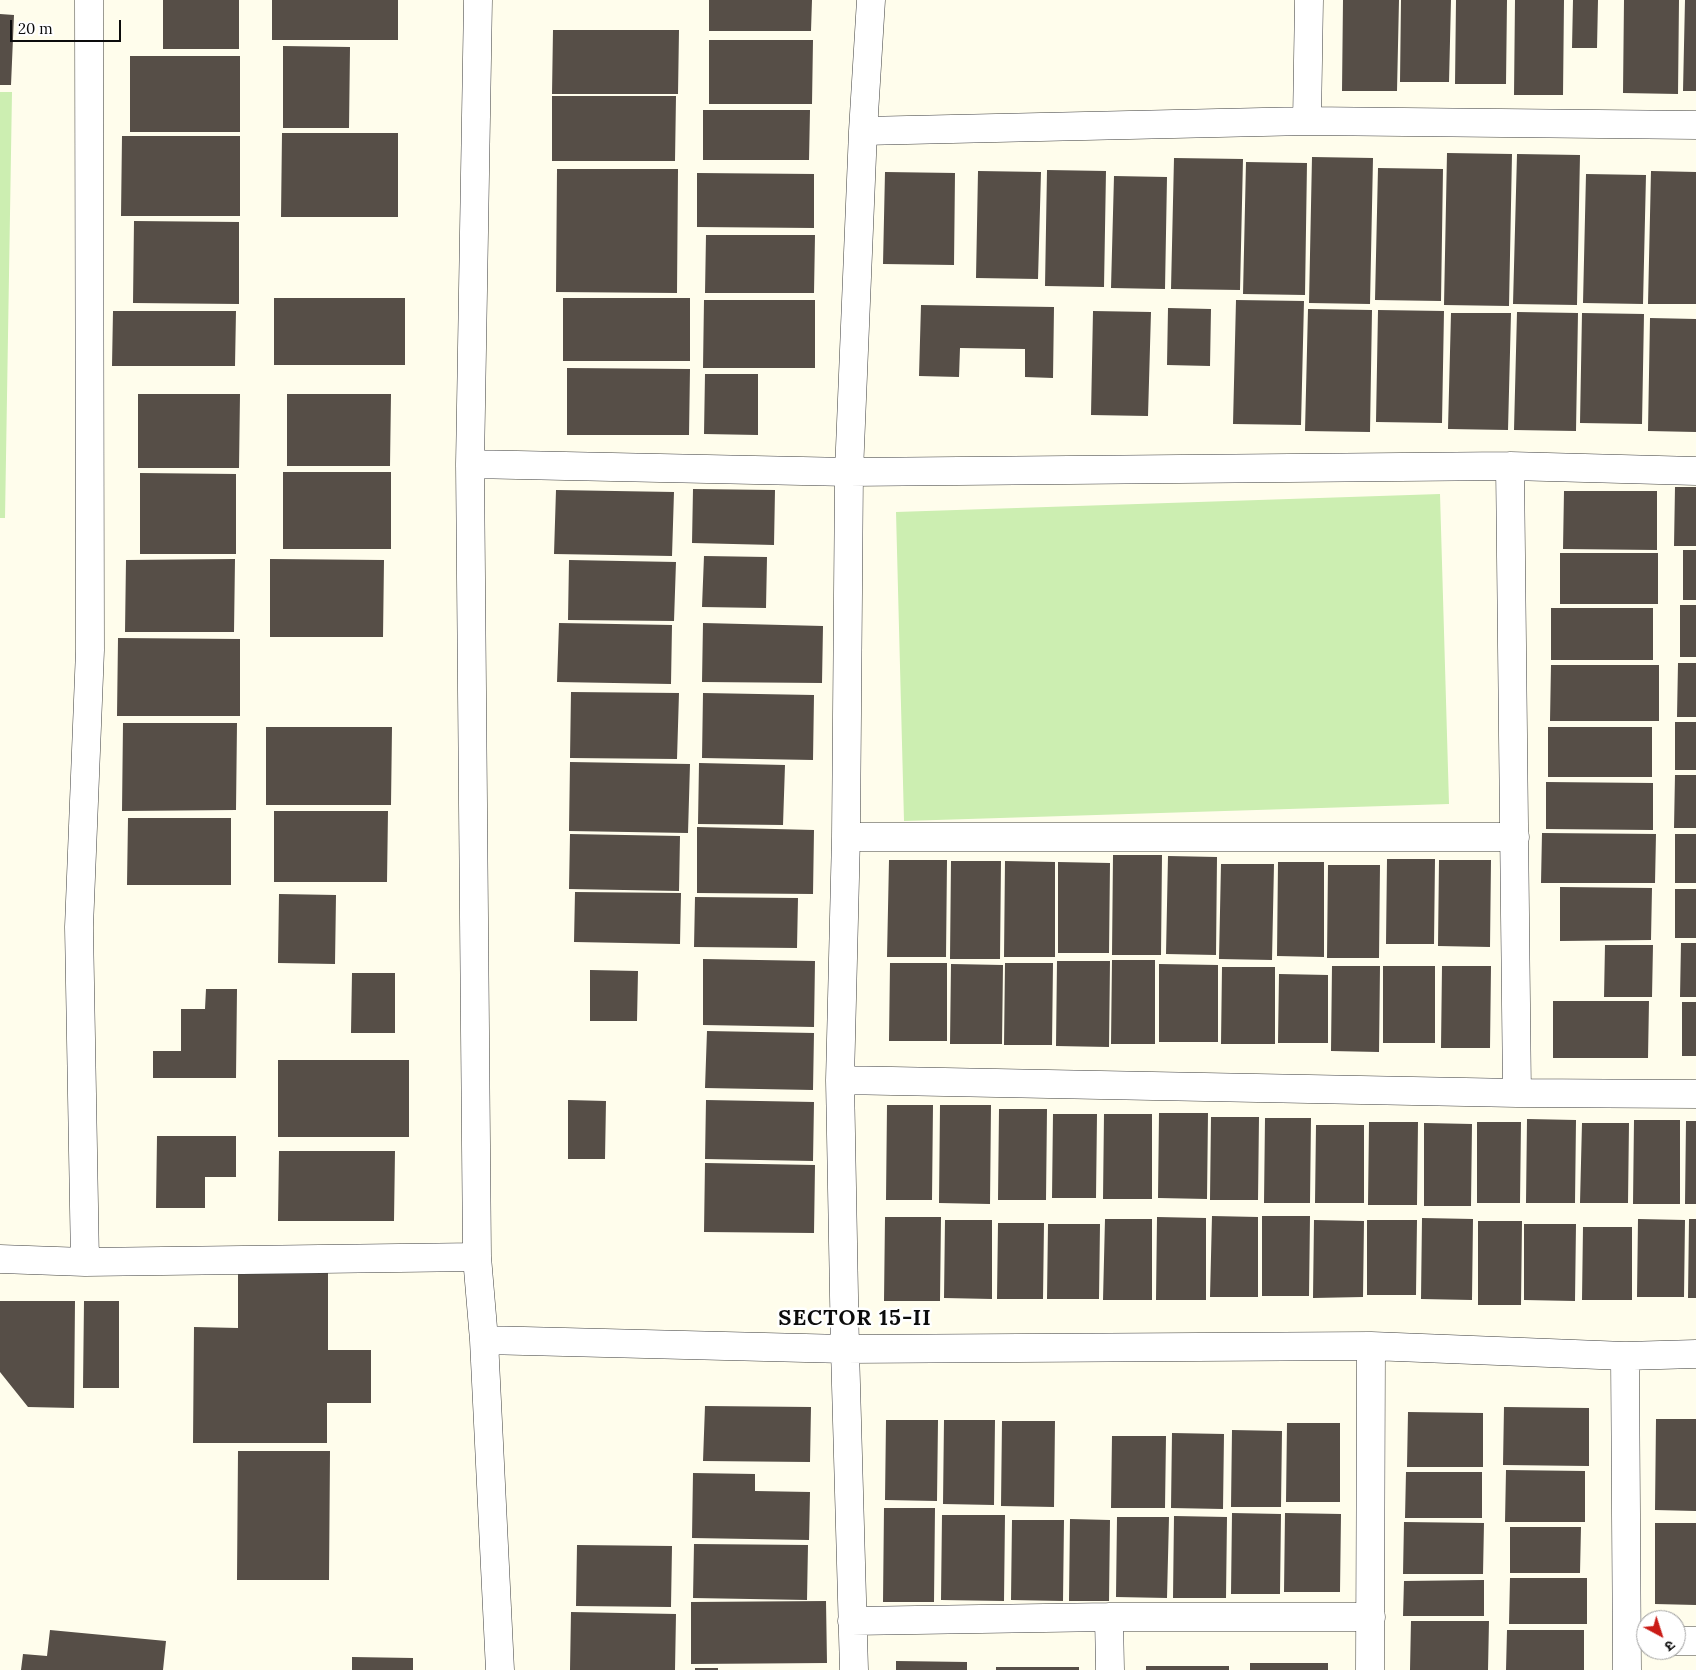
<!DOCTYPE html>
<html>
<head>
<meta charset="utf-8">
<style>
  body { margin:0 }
  #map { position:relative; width:1696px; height:1670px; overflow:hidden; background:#fffdec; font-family:Lora,"Noto Sans Devanagari",serif }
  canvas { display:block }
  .north { position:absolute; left:1636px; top:1610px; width:50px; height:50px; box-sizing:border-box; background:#fff; border:1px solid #9e9e9e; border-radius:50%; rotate:140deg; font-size:14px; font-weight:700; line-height:20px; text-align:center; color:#0c0c0c }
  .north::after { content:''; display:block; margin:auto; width:18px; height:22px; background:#ca1b16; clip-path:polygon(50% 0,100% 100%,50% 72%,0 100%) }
  .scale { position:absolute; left:10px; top:20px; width:111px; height:22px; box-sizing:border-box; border:2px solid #0c0c0c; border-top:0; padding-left:6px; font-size:15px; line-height:18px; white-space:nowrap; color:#0c0c0c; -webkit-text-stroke:4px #fff; paint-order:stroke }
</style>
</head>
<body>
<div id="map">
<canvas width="1696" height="1670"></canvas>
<div class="north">उ</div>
<div class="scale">20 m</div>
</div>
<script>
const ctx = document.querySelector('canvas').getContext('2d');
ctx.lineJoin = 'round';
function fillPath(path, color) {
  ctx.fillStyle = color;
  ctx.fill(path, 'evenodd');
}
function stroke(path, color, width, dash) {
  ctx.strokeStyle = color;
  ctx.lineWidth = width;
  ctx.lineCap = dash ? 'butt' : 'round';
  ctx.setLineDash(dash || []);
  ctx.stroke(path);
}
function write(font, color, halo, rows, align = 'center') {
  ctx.font = font + ' Lora,serif';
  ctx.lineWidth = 5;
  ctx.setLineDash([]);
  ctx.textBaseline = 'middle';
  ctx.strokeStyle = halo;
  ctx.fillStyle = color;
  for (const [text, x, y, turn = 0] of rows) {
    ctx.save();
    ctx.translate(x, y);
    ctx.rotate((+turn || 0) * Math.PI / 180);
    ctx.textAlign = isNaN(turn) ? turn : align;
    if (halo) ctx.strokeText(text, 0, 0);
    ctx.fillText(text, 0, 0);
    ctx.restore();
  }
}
fillPath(new Path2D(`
  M 0,92 L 12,92 L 5,518 L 0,518 Z
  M 1440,494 L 1449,804 L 904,821 L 896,512 Z`), '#cceeb1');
fillPath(new Path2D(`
  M 163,0 L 239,0 L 239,49 L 163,49 Z
  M 272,0 L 398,0 L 398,40 L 272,40 Z
  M 709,0 L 812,0 L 811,31 L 709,31 Z
  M 1343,0 L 1399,0 L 1397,91 L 1342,91 Z
  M 1401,0 L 1451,0 L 1449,82 L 1400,82 Z
  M 1456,0 L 1507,0 L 1506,84 L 1455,84 Z
  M 1515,0 L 1564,0 L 1563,95 L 1514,95 Z
  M 1573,0 L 1598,0 L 1597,48 L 1572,48 Z
  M 1624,0 L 1679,0 L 1678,94 L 1623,93 Z
  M 1685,0 L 1696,0 L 1696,91 L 1683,91 Z
  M 0,14 L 14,15 L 11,85 L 0,85 Z
  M 553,30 L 679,30 L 678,94 L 552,94 Z
  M 709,40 L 813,40 L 812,104 L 709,104 Z
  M 283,46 L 350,47 L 349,128 L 283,128 Z
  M 130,56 L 240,56 L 240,132 L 130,132 Z
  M 552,96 L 676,96 L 675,161 L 552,161 Z
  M 703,110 L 810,110 L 809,160 L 703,160 Z
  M 282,133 L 398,133 L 398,217 L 281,217 Z
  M 122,136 L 240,136 L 240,216 L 121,216 Z
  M 1447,153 L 1512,154 L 1509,306 L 1444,305 Z
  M 1517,154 L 1580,155 L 1577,305 L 1513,304 Z
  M 1312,157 L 1373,158 L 1370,304 L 1309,303 Z
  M 1174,158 L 1243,159 L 1240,290 L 1171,289 Z
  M 1246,162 L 1307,163 L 1305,295 L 1243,294 Z
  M 1378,168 L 1443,169 L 1441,301 L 1375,300 Z
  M 557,169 L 678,169 L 677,293 L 556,292 Z
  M 1047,170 L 1106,171 L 1104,287 L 1045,286 Z
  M 978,171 L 1041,172 L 1038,279 L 976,278 Z
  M 1651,171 L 1696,172 L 1696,304 L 1648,304 Z
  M 885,172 L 955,173 L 954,265 L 883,264 Z
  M 697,173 L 814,174 L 814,228 L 697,227 Z
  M 1586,174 L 1646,175 L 1643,304 L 1583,303 Z
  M 1114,176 L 1167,177 L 1165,289 L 1111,288 Z
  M 134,221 L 239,222 L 239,304 L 133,303 Z
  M 706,235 L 815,235 L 814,293 L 705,293 Z
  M 274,298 L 405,298 L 405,365 L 274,365 Z
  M 563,298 L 690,298 L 690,361 L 563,361 Z
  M 704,300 L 815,300 L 815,368 L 703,368 Z
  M 1236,300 L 1304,301 L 1301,425 L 1233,424 Z
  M 921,305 L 1054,307 L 1053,378 L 1025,377 L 1025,349 L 960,348 L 959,377 L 919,376 Z
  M 1168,308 L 1211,309 L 1210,366 L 1167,365 Z
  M 1308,309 L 1372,310 L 1370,432 L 1305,431 Z
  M 1378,310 L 1444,311 L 1442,423 L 1376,422 Z
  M 113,311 L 236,311 L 235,366 L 112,366 Z
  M 1093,311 L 1151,312 L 1148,416 L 1091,415 Z
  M 1517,312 L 1578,313 L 1576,431 L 1514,430 Z
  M 1451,313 L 1511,313 L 1508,430 L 1448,429 Z
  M 1582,313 L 1644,314 L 1642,424 L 1580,423 Z
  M 1650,318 L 1696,319 L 1696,432 L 1648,431 Z
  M 567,368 L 690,369 L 689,435 L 567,435 Z
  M 705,374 L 758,374 L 758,435 L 704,434 Z
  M 138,394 L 240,394 L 239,468 L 138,468 Z
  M 287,394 L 391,394 L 390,466 L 287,466 Z
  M 283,472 L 391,472 L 391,549 L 283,549 Z
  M 140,473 L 236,474 L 236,554 L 140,554 Z
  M 1675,487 L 1696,487 L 1696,546 L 1674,546 Z
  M 693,489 L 775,490 L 774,545 L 692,543 Z
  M 556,490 L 674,492 L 672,556 L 554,554 Z
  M 1564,491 L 1657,491 L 1657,550 L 1563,549 Z
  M 1683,550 L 1696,550 L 1696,600 L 1683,600 Z
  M 1560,553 L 1658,553 L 1658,604 L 1560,604 Z
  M 704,556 L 767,557 L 766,608 L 702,607 Z
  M 235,559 L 234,632 L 125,632 L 126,560 Z
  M 270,559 L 384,560 L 383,637 L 270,637 Z
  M 569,560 L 676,562 L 674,621 L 568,620 Z
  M 1680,605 L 1696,605 L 1696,657 L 1680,657 Z
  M 1551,608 L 1653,608 L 1653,660 L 1551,660 Z
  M 559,623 L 672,625 L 671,684 L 557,682 Z
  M 703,623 L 823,626 L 822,683 L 702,682 Z
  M 118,638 L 240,639 L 240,716 L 117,716 Z
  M 1678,663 L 1696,663 L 1696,717 L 1677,717 Z
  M 1551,665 L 1659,665 L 1659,721 L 1550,721 Z
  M 571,692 L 679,693 L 677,759 L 570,758 Z
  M 703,693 L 814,695 L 813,760 L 702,758 Z
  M 1675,722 L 1696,722 L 1696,770 L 1675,770 Z
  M 123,723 L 237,723 L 236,810 L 122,811 Z
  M 266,727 L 392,727 L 391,805 L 266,805 Z
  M 1548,727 L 1652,727 L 1652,777 L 1548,777 Z
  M 570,762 L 690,764 L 688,833 L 569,831 Z
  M 699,763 L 785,765 L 783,825 L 698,824 Z
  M 1675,775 L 1696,775 L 1696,828 L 1674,828 Z
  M 1546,782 L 1653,783 L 1653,830 L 1546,829 Z
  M 274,811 L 388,811 L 387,882 L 274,882 Z
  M 128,818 L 231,818 L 231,885 L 127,885 Z
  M 697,827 L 814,830 L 813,894 L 697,893 Z
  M 1542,833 L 1656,834 L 1655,883 L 1541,883 Z
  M 570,834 L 680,836 L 679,891 L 569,889 Z
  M 1675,834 L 1696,834 L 1696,883 L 1675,883 Z
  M 1113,855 L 1162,855 L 1161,955 L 1112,955 Z
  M 1168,856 L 1217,857 L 1216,955 L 1166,954 Z
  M 1387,859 L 1435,859 L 1434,944 L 1386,944 Z
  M 889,860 L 947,860 L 946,957 L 887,957 Z
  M 1439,860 L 1491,860 L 1490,947 L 1438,946 Z
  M 951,861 L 1001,861 L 1000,959 L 950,959 Z
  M 1005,861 L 1055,862 L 1055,957 L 1004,957 Z
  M 1058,862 L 1110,863 L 1109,953 L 1058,953 Z
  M 1278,862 L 1324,862 L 1324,957 L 1277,956 Z
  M 1221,864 L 1274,864 L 1272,960 L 1219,959 Z
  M 1328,865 L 1380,865 L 1379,958 L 1327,958 Z
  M 1560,887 L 1652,888 L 1651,940 L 1560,941 Z
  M 1675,889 L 1696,889 L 1696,938 L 1675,938 Z
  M 575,892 L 681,893 L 680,944 L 574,942 Z
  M 279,894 L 336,895 L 335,964 L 278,963 Z
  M 695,897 L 798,898 L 797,948 L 694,947 Z
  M 1681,943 L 1696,943 L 1696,997 L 1680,997 Z
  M 1605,945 L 1653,945 L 1652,997 L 1604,997 Z
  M 703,959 L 815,961 L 814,1027 L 703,1025 Z
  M 1112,960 L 1155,960 L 1155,1044 L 1111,1044 Z
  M 1057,961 L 1110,961 L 1109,1047 L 1056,1046 Z
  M 890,963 L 947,963 L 947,1041 L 889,1041 Z
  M 1005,963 L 1053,963 L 1052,1045 L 1004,1045 Z
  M 951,964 L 1003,965 L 1002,1044 L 950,1044 Z
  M 1159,964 L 1218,965 L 1218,1042 L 1159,1042 Z
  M 1332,966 L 1380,966 L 1379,1052 L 1331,1051 Z
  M 1383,966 L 1435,966 L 1435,1043 L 1383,1043 Z
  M 1442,966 L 1491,966 L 1490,1048 L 1441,1048 Z
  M 1222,967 L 1275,967 L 1275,1044 L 1221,1044 Z
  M 590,970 L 638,971 L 637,1021 L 590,1021 Z
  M 352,973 L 395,973 L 395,1033 L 351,1033 Z
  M 1279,974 L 1328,975 L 1328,1043 L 1278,1043 Z
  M 206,989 L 237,989 L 236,1078 L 153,1078 L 153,1051 L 181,1051 L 181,1009 L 205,1009 Z
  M 1553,1001 L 1649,1001 L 1648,1058 L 1553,1058 Z
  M 1682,1002 L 1696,1002 L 1696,1056 L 1682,1056 Z
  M 707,1031 L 814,1033 L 813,1090 L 705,1088 Z
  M 278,1060 L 409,1060 L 409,1137 L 278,1137 Z
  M 568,1100 L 606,1101 L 605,1159 L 568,1159 Z
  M 706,1100 L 814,1102 L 813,1161 L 705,1159 Z
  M 887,1105 L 933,1105 L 932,1200 L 886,1200 Z
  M 940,1105 L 991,1105 L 990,1204 L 939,1203 Z
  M 999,1109 L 1047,1109 L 1046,1200 L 998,1200 Z
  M 1159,1113 L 1208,1113 L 1207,1199 L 1158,1198 Z
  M 1053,1114 L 1097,1114 L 1096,1198 L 1052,1198 Z
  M 1104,1114 L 1152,1114 L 1152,1199 L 1103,1199 Z
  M 1211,1117 L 1259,1117 L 1258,1200 L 1210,1200 Z
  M 1265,1118 L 1311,1118 L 1310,1203 L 1264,1203 Z
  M 1527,1119 L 1576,1120 L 1575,1203 L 1526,1203 Z
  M 1634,1120 L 1680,1120 L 1680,1204 L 1633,1204 Z
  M 1686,1121 L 1696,1121 L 1696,1204 L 1685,1204 Z
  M 1369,1122 L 1418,1122 L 1417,1205 L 1368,1205 Z
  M 1477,1122 L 1521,1122 L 1520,1203 L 1477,1203 Z
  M 1424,1123 L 1472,1124 L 1471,1206 L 1424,1206 Z
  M 1582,1123 L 1629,1123 L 1628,1203 L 1580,1203 Z
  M 1316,1125 L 1364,1125 L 1364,1203 L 1315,1203 Z
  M 157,1136 L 236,1136 L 236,1177 L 205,1177 L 205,1208 L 156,1208 Z
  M 279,1151 L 395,1151 L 394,1221 L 278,1221 Z
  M 705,1163 L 815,1165 L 814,1233 L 704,1232 Z
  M 1212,1216 L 1258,1217 L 1258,1297 L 1210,1297 Z
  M 1262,1216 L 1310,1216 L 1309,1296 L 1262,1296 Z
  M 885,1217 L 941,1217 L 940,1301 L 884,1301 Z
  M 1157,1217 L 1206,1218 L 1206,1300 L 1156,1300 Z
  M 1422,1218 L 1473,1219 L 1472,1300 L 1421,1299 Z
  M 1105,1219 L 1152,1219 L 1152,1300 L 1103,1300 Z
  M 1638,1219 L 1685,1220 L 1684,1297 L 1637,1297 Z
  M 1689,1219 L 1696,1219 L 1696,1298 L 1688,1298 Z
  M 945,1220 L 992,1220 L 992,1299 L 944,1298 Z
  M 1314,1220 L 1364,1221 L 1363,1297 L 1313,1298 Z
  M 1367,1220 L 1417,1220 L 1416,1295 L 1367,1295 Z
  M 1478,1221 L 1522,1221 L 1521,1305 L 1478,1305 Z
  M 998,1223 L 1044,1223 L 1043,1299 L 997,1299 Z
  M 1048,1224 L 1100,1224 L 1099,1299 L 1047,1299 Z
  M 1524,1224 L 1576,1224 L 1575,1301 L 1524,1300 Z
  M 1583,1227 L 1632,1227 L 1632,1300 L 1582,1300 Z
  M 238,1270 L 328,1271 L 328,1350 L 371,1350 L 371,1403 L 327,1403 L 327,1443 L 193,1443 L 194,1327 L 238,1328 Z
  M 0,1301 L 75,1301 L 74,1408 L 28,1407 L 0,1372 Z
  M 84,1301 L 119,1301 L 119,1388 L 83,1388 Z
  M 705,1406 L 811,1407 L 810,1462 L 703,1461 Z
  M 1504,1407 L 1589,1408 L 1589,1466 L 1503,1465 Z
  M 1408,1412 L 1483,1413 L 1483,1467 L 1407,1467 Z
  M 1656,1419 L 1696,1419 L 1696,1511 L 1655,1510 Z
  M 886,1420 L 938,1420 L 937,1501 L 885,1500 Z
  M 944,1420 L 995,1420 L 994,1505 L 943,1504 Z
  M 1002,1421 L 1055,1421 L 1054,1507 L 1001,1506 Z
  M 1287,1423 L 1340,1423 L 1340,1502 L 1286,1502 Z
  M 1232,1430 L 1282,1431 L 1281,1507 L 1231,1507 Z
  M 1172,1433 L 1224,1434 L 1223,1509 L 1171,1508 Z
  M 1112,1436 L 1166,1436 L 1165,1508 L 1111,1508 Z
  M 238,1451 L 330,1451 L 329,1580 L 237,1580 Z
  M 1506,1470 L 1585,1471 L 1585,1522 L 1505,1522 Z
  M 1406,1472 L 1482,1472 L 1482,1518 L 1405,1518 Z
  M 693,1473 L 755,1474 L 755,1491 L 810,1492 L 809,1540 L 692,1538 Z
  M 884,1508 L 935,1508 L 934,1602 L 883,1602 Z
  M 1232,1513 L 1281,1514 L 1280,1594 L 1231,1594 Z
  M 1285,1513 L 1341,1514 L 1340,1592 L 1284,1592 Z
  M 942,1515 L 1005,1515 L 1004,1601 L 941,1600 Z
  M 1174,1516 L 1227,1517 L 1226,1598 L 1173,1598 Z
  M 1117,1517 L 1169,1517 L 1167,1598 L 1116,1597 Z
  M 1070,1519 L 1110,1520 L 1109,1601 L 1069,1601 Z
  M 1012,1520 L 1064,1520 L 1063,1601 L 1011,1600 Z
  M 1404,1522 L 1484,1523 L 1483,1574 L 1403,1574 Z
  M 1655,1523 L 1696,1523 L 1696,1605 L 1655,1604 Z
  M 1510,1527 L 1581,1527 L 1580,1573 L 1510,1573 Z
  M 694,1544 L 808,1545 L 807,1600 L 693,1598 Z
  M 577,1545 L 672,1546 L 671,1607 L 576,1606 Z
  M 1510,1578 L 1587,1578 L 1587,1624 L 1509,1624 Z
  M 1484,1580 L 1484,1616 L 1403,1616 L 1404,1581 Z
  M 826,1601 L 827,1663 L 691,1664 L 691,1602 Z
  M 571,1612 L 676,1614 L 675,1670 L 570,1670 Z
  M 1411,1621 L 1489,1621 L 1488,1670 L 1410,1670 Z
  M 50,1630 L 166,1641 L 163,1670 L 21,1670 L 23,1654 L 47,1656 Z
  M 1507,1630 L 1584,1630 L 1584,1670 L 1506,1670 Z
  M 352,1657 L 413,1658 L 413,1670 L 352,1670 Z
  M 896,1661 L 967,1662 L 967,1670 L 896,1670 Z
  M 1250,1663 L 1328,1663 L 1328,1670 L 1250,1670 Z
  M 1146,1666 L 1229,1666 L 1229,1670 L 1146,1670 Z
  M 996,1667 L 1079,1667 L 1079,1670 L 996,1670 Z
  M 695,1668 L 718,1668 L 718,1670 L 695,1670 Z`), '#564e47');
const minor = new Path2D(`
  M 478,0 L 470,464 L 477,1257 L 484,1340 L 500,1670
  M 1307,121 L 1309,0
  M 863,131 L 1307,121 L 1696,125
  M 470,464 L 849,472 L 1510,466 L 1696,471
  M 1510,466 L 1517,1093
  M 846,837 L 1515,837
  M 840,1080 L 1517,1093 L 1696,1094
  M 0,1259 L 85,1262 L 477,1257
  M 85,1262 L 79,927 L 90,650 L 89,0
  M 484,1340 L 845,1349 L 1371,1346 L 1625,1356 L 1696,1354
  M 1625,1356 L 1627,1670
  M 1109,1617 L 1110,1670
  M 852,1621 L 1109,1617 L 1371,1617
  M 1676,1641 L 1696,1641
  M 854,1670 L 845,1349 L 840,1080 L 846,837 L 849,472 L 863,131 L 871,0
  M 1370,1670 L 1371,1346`);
stroke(minor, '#3f3f3f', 29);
stroke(minor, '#fff', 28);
ctx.letterSpacing = '1px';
write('bold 22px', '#0c0c0c', '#fff', [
  ["SECTOR 15-II",855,1319]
]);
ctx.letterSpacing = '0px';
</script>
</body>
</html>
